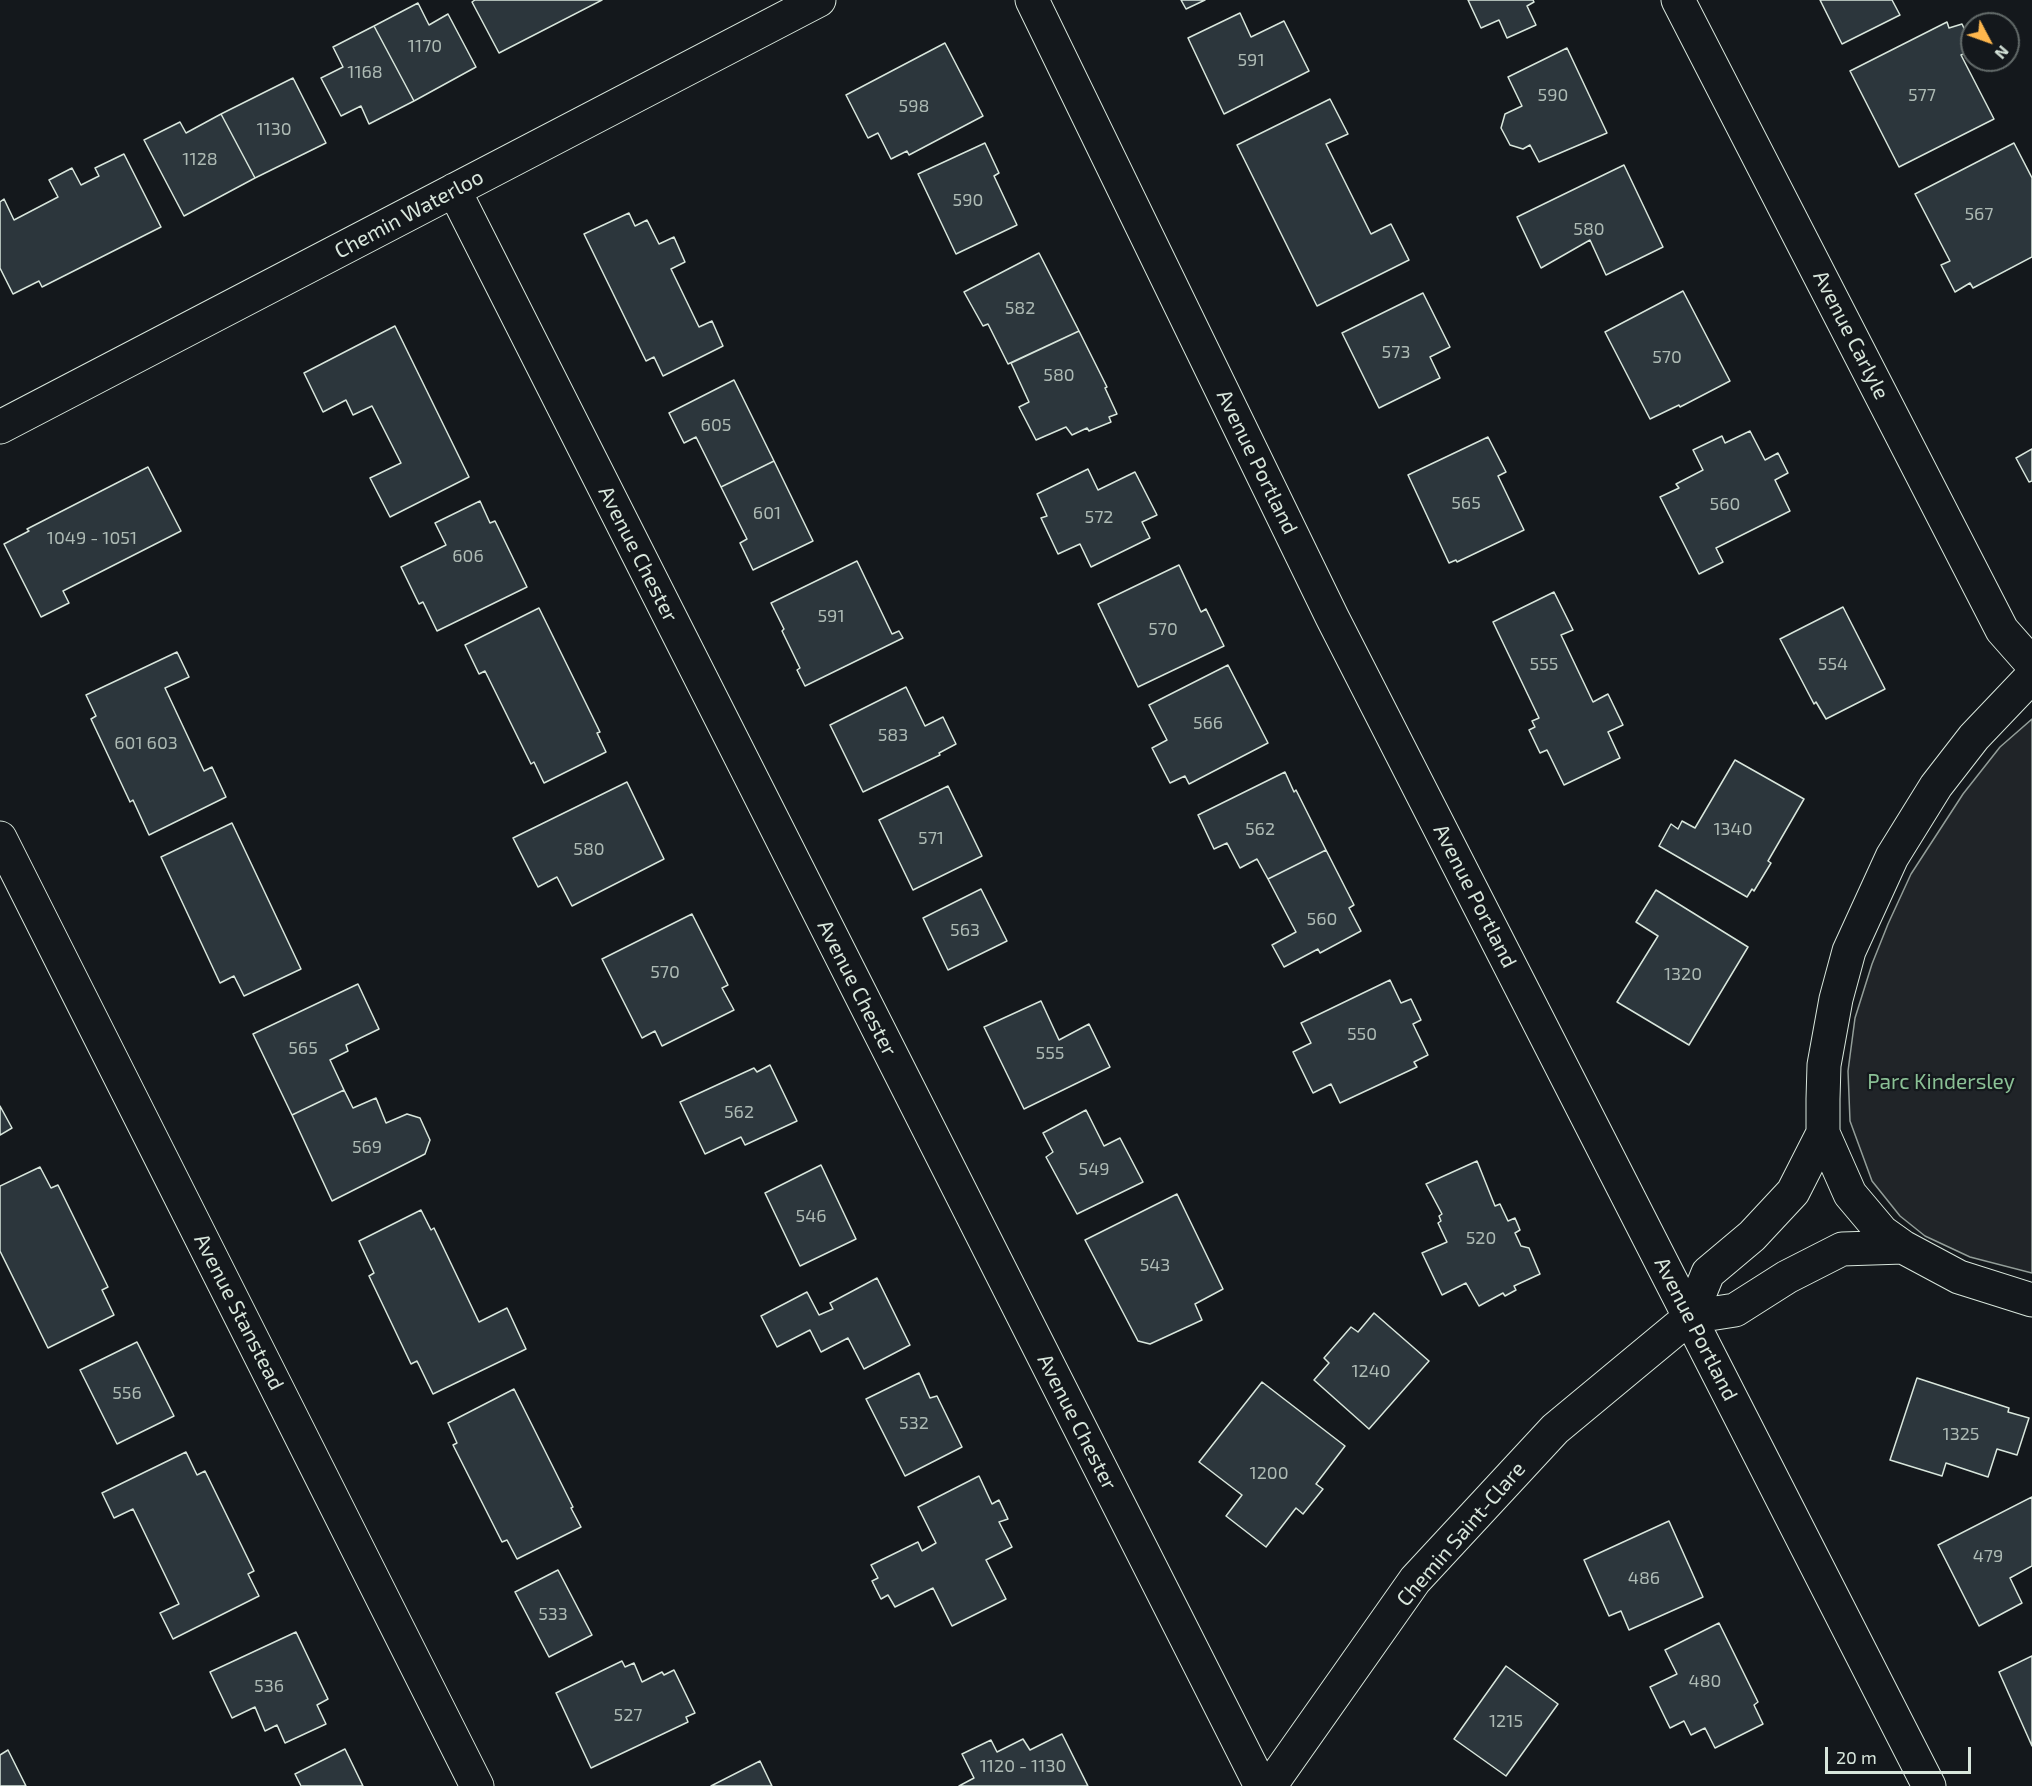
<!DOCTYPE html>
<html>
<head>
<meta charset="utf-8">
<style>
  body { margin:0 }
  #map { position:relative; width:2032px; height:1786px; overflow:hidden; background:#14181c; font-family:"Exo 2",sans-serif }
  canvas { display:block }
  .north { position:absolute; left:1960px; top:12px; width:60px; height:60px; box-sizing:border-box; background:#14181c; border:2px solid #626a69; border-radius:50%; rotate:131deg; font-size:16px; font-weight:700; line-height:24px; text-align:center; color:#d8e6dc }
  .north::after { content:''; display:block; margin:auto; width:21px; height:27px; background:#ffb74d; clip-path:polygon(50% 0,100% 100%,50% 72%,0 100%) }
  .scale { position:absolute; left:1825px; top:1747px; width:146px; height:27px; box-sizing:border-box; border:3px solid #d8e6dc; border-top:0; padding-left:8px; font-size:18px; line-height:21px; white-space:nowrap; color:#d8e6dc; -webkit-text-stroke:4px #14181c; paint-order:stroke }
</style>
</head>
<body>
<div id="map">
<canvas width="2032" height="1786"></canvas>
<div class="north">N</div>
<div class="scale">20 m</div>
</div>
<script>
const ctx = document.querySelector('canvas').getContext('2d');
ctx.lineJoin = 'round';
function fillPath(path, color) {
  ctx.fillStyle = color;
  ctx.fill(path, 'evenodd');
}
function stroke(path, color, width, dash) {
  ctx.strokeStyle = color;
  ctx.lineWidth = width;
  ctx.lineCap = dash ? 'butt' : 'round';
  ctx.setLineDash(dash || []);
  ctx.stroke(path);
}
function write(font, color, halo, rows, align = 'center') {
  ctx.font = font + ' "Exo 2",sans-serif';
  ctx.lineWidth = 4.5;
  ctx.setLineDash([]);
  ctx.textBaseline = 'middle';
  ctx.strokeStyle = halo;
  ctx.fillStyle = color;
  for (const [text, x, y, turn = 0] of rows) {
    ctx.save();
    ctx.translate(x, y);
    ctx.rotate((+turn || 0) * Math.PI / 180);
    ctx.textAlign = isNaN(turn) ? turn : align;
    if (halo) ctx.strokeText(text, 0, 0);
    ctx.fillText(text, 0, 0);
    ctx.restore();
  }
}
const green = new Path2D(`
  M 2032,719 L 2032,1273 L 1970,1257 L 1925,1236 L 1900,1216 L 1872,1181 L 1850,1121 L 1848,1071 L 1855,1018 L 1872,964 L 1888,924 L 1911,874 L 1963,794 L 2000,747 Z`);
fillPath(green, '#202428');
stroke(green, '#939e99', 1.5);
const building = new Path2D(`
  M 475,0 L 602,0 L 499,53 L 472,2 Z
  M 1181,0 L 1205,0 L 1186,9 Z
  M 1468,0 L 1533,0 L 1534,2 L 1527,6 L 1536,25 L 1507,38 L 1499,20 L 1481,28 Z
  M 1820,0 L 1892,0 L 1900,15 L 1842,44 Z
  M 418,3 L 429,25 L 448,14 L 476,67 L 414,101 L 374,26 Z
  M 1240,13 L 1251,37 L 1284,21 L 1309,71 L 1224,114 L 1188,38 Z
  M 1947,22 L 1949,28 L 1962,24 L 1971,43 L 1971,51 L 1961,55 L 1994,119 L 1899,167 L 1850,71 Z
  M 374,26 L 414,101 L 369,124 L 361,106 L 341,116 L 321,78 L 343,67 L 333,47 Z
  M 945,43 L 983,116 L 909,155 L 907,151 L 891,159 L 878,133 L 868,138 L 846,95 Z
  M 1567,48 L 1607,133 L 1539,162 L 1530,145 L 1523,149 L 1510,145 L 1501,128 L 1505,114 L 1522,106 L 1508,77 Z
  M 293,78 L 326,143 L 255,178 L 221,114 Z
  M 1330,99 L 1348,134 L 1326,144 L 1371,234 L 1391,224 L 1409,260 L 1317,306 L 1237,145 Z
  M 221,114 L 255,178 L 184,216 L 144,140 L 180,122 L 186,133 Z
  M 985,143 L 999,173 L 994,176 L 1017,225 L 956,254 L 918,174 Z
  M 2014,143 L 2032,178 L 2032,257 L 1973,288 L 1970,283 L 1955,292 L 1941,265 L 1950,261 L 1915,194 Z
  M 124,154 L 161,227 L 42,287 L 39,281 L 13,294 L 0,268 L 0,202 L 4,199 L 14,220 L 58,197 L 49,180 L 72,168 L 81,185 L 99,176 L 95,168 Z
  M 1624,165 L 1663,247 L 1606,275 L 1590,240 L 1541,268 L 1517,217 Z
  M 629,213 L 635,226 L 647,220 L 659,244 L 674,237 L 685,262 L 671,269 L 699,327 L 712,321 L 723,346 L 663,376 L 654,357 L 646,361 L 584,234 Z
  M 1039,253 L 1079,331 L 1008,364 L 988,324 L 983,326 L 964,292 Z
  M 1683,291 L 1730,381 L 1680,407 L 1679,405 L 1650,419 L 1605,332 Z
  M 1423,293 L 1450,347 L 1430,357 L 1440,378 L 1379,408 L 1342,333 Z
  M 395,326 L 469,477 L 390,517 L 370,478 L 401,463 L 372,406 L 353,415 L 346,400 L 323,412 L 304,373 Z
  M 1079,331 L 1107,387 L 1105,388 L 1117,414 L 1109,417 L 1111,422 L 1089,431 L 1087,428 L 1072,435 L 1066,427 L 1036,440 L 1019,407 L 1029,402 L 1011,363 Z
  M 734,380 L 774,461 L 721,487 L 696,437 L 684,443 L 669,413 Z
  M 1750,431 L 1765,460 L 1778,453 L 1788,473 L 1775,480 L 1790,511 L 1716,548 L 1723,562 L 1699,574 L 1660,497 L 1679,488 L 1676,484 L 1703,470 L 1693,450 L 1722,436 L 1725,443 Z
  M 1488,437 L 1506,472 L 1498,476 L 1524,530 L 1457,562 L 1456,560 L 1449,563 L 1408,475 Z
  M 2032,449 L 2032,481 L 2029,482 L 2016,458 Z
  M 774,461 L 813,541 L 753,570 L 740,543 L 747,539 L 721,487 Z
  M 148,467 L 181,531 L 63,591 L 69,603 L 41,617 L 4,544 L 29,531 L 27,529 Z
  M 1088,469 L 1098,490 L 1135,472 L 1157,515 L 1142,522 L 1150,538 L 1091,567 L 1080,544 L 1058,554 L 1041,518 L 1047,516 L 1037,494 Z
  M 480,501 L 490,523 L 495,521 L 527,587 L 437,631 L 423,602 L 419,604 L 401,567 L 446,545 L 435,523 Z
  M 857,561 L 892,634 L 899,631 L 903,638 L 805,686 L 797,670 L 800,668 L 782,631 L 784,629 L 771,603 Z
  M 1179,565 L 1201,612 L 1206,609 L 1224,646 L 1138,687 L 1098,604 Z
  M 1554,592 L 1573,630 L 1561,635 L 1593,702 L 1608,694 L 1623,725 L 1608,732 L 1620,758 L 1564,785 L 1547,750 L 1540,753 L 1529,730 L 1535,727 L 1532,721 L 1539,718 L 1493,622 Z
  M 1843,607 L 1885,689 L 1826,719 L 1816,702 L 1814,704 L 1780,639 Z
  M 539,608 L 600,732 L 597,733 L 606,752 L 544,783 L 534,762 L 531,764 L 485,671 L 479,674 L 465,645 Z
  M 177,652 L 189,677 L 165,688 L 204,771 L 212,767 L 226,797 L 149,835 L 133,800 L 130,802 L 91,719 L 96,716 L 86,695 Z
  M 1228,665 L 1268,743 L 1189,784 L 1185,776 L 1170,783 L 1152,748 L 1167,740 L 1149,705 Z
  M 906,687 L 925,726 L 943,717 L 956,744 L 939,753 L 940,755 L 863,792 L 830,725 Z
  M 1735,760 L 1804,799 L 1768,861 L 1771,863 L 1754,891 L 1752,889 L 1747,897 L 1659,846 L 1671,824 L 1678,829 L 1682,821 L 1695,828 Z
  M 1285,772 L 1294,792 L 1296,790 L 1326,850 L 1268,879 L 1257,859 L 1240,868 L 1227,843 L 1214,849 L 1198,815 Z
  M 627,782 L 664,859 L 572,906 L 557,877 L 538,887 L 513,838 Z
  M 948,786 L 982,856 L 913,890 L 879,820 Z
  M 232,823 L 301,969 L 244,996 L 234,976 L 220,983 L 161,857 Z
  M 1326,850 L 1354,905 L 1349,908 L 1361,931 L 1320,953 L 1318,949 L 1284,967 L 1272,945 L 1296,932 L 1268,879 Z
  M 981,889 L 1007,941 L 948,970 L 923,918 Z
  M 1656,890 L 1748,947 L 1689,1045 L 1617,1002 L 1658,936 L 1636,922 Z
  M 692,914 L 728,985 L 722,988 L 734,1010 L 662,1046 L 655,1031 L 642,1038 L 602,959 Z
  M 1390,980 L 1401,1003 L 1411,999 L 1421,1020 L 1413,1024 L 1428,1055 L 1414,1062 L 1417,1067 L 1340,1103 L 1331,1084 L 1313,1093 L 1293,1052 L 1311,1043 L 1301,1023 Z
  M 358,984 L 379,1029 L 346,1045 L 348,1051 L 330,1060 L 344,1090 L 292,1115 L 253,1034 Z
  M 1041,1001 L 1059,1040 L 1089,1024 L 1110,1067 L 1024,1109 L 984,1027 Z
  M 770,1065 L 797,1121 L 745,1145 L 741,1137 L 705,1154 L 680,1102 L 754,1068 L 757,1072 Z
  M 344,1090 L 353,1108 L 376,1098 L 386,1123 L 407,1114 L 420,1118 L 430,1140 L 425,1154 L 332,1201 L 292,1115 Z
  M 0,1106 L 12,1128 L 0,1135 Z
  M 1086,1110 L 1104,1146 L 1120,1138 L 1143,1182 L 1077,1214 L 1046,1157 L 1053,1152 L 1043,1133 Z
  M 1477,1161 L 1495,1206 L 1500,1204 L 1508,1221 L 1515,1218 L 1520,1230 L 1515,1233 L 1521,1246 L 1529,1248 L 1540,1274 L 1514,1286 L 1516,1290 L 1505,1296 L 1503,1293 L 1479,1306 L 1466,1283 L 1442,1295 L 1422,1253 L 1447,1242 L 1438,1223 L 1441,1221 L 1439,1216 L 1442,1214 L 1426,1184 Z
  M 821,1165 L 856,1239 L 800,1266 L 765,1193 Z
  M 40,1167 L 51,1188 L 58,1185 L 108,1287 L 102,1290 L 114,1315 L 48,1348 L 0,1251 L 0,1186 Z
  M 1177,1194 L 1223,1289 L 1195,1304 L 1202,1320 L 1150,1344 L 1138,1341 L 1085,1240 Z
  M 421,1210 L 431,1230 L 434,1228 L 479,1322 L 507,1308 L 526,1349 L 433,1394 L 417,1361 L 411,1364 L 369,1276 L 374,1273 L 359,1241 Z
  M 877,1278 L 910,1345 L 864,1369 L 848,1338 L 821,1352 L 810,1330 L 777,1347 L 761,1316 L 807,1292 L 819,1315 L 833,1309 L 830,1303 Z
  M 1374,1313 L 1429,1361 L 1369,1429 L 1314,1380 L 1329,1363 L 1324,1358 L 1351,1327 L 1358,1332 Z
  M 137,1342 L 174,1416 L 117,1444 L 80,1370 Z
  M 919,1373 L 930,1398 L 937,1396 L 962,1447 L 905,1476 L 866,1399 Z
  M 1917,1378 L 2009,1408 L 2008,1412 L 2029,1418 L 2017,1455 L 1997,1449 L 1988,1477 L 1946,1463 L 1942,1476 L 1890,1460 Z
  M 1262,1382 L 1345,1446 L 1316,1484 L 1323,1489 L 1303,1514 L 1296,1508 L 1266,1547 L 1226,1516 L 1242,1495 L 1199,1462 Z
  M 514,1389 L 573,1507 L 571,1508 L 581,1527 L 517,1559 L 507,1540 L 502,1542 L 453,1445 L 457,1443 L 448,1423 Z
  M 186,1452 L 197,1475 L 205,1471 L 254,1571 L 248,1574 L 259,1596 L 173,1639 L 160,1613 L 179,1604 L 133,1509 L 114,1518 L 102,1493 Z
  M 979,1476 L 992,1504 L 999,1500 L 1008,1519 L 999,1522 L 1012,1547 L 986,1560 L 1006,1599 L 952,1626 L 933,1588 L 895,1607 L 888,1595 L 881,1599 L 872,1581 L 878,1578 L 871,1565 L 918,1542 L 922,1551 L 936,1543 L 918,1507 Z
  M 2032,1497 L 2032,1566 L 2010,1578 L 2022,1603 L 1979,1626 L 1938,1545 Z
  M 1669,1521 L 1703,1597 L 1629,1630 L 1621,1611 L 1609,1616 L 1584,1560 Z
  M 558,1570 L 592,1635 L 549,1657 L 515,1592 Z
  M 1719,1623 L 1758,1702 L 1754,1705 L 1763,1724 L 1715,1748 L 1705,1728 L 1691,1735 L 1684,1721 L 1670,1728 L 1650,1687 L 1677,1674 L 1665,1650 Z
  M 296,1632 L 328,1699 L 317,1705 L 326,1724 L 285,1743 L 277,1725 L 265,1731 L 255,1707 L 232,1718 L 210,1672 Z
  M 2032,1656 L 2032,1746 L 1999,1672 Z
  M 622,1661 L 625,1667 L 634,1663 L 642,1682 L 662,1672 L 664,1675 L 674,1670 L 695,1713 L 686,1717 L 688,1722 L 591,1768 L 556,1693 Z
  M 1506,1666 L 1558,1704 L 1506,1776 L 1454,1739 Z
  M 1062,1734 L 1088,1786 L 959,1786 L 974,1778 L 962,1754 L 991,1740 L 997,1752 L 1023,1739 L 1030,1750 Z
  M 345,1749 L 363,1786 L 301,1786 L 295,1774 Z
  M 8,1750 L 26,1786 L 0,1786 L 0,1755 Z
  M 760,1761 L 772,1786 L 711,1786 Z`);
fillPath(building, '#2c363c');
stroke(building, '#d8e6dc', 1.5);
const street = new Path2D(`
  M 1032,0 L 1332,617 L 1929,1786
  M 1678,0 L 2002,630 L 2032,664
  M 454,190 L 1261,1786
  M 0,427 L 819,0
  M 2032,676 L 1974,737 L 1936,786 L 1892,857 L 1849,951 L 1836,999 L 1824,1065 L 1823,1099 L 1823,1133 L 1850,1194 L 1882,1232 L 1903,1247 L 1959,1277 L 2032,1300
  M 0,838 L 477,1786
  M 1690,1317 L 1735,1310 L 1787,1277 L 1842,1249 L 1903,1247
  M 1270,1786 L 1415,1580 L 1555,1429 L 1690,1317 L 1708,1273 L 1752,1236 L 1793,1192 L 1823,1133`);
stroke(street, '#d8e6dc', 35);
stroke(street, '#14181c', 33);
write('18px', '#adbab4', null, [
  ["1170",425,46],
  ["591",1251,60],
  ["1168",365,72],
  ["590",1553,95],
  ["577",1922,95],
  ["598",914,106],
  ["1130",274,129],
  ["1128",200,159],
  ["590",968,200],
  ["567",1979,214],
  ["580",1589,229],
  ["582",1020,308],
  ["573",1396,352],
  ["570",1667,357],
  ["580",1059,375],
  ["605",716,425],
  ["565",1466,503],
  ["560",1725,504],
  ["601",767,513],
  ["572",1099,517],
  ["1049 - 1051",92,538],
  ["606",468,556],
  ["591",831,616],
  ["570",1163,629],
  ["555",1544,664],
  ["554",1833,664],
  ["566",1208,723],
  ["583",893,735],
  ["601 603",146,743],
  ["562",1260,829],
  ["1340",1733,829],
  ["571",931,838],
  ["580",589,849],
  ["560",1322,919],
  ["563",965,930],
  ["570",665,972],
  ["1320",1683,974],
  ["550",1362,1034],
  ["565",303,1048],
  ["555",1050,1053],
  ["562",739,1112],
  ["569",367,1147],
  ["549",1094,1169],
  ["546",811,1216],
  ["520",1481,1238],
  ["543",1155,1265],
  ["1240",1371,1371],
  ["556",127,1393],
  ["532",914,1423],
  ["1325",1961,1434],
  ["1200",1269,1473],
  ["479",1988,1556],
  ["486",1644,1578],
  ["533",553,1614],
  ["480",1705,1681],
  ["536",269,1686],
  ["527",628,1715],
  ["1215",1506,1721],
  ["1120 - 1130",1023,1766]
]);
write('21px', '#d8e6dc', '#14181c', [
  ["Chemin Waterloo",409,214,-28],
  ["Avenue Carlyle",1851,335,63],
  ["Avenue Portland",1257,462,64],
  ["Avenue Chester",638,554,63],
  ["Avenue Portland",1475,896,63],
  ["Avenue Chester",857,988,63],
  ["Avenue Stanstead",239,1312,63],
  ["Avenue Portland",1696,1329,63],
  ["Avenue Chester",1077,1422,63],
  ["Chemin Saint-Clare",1461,1534,-49]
]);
write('21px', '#8ac095', '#14181c', [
  ["Parc Kindersley",1941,1082]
]);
</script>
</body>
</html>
